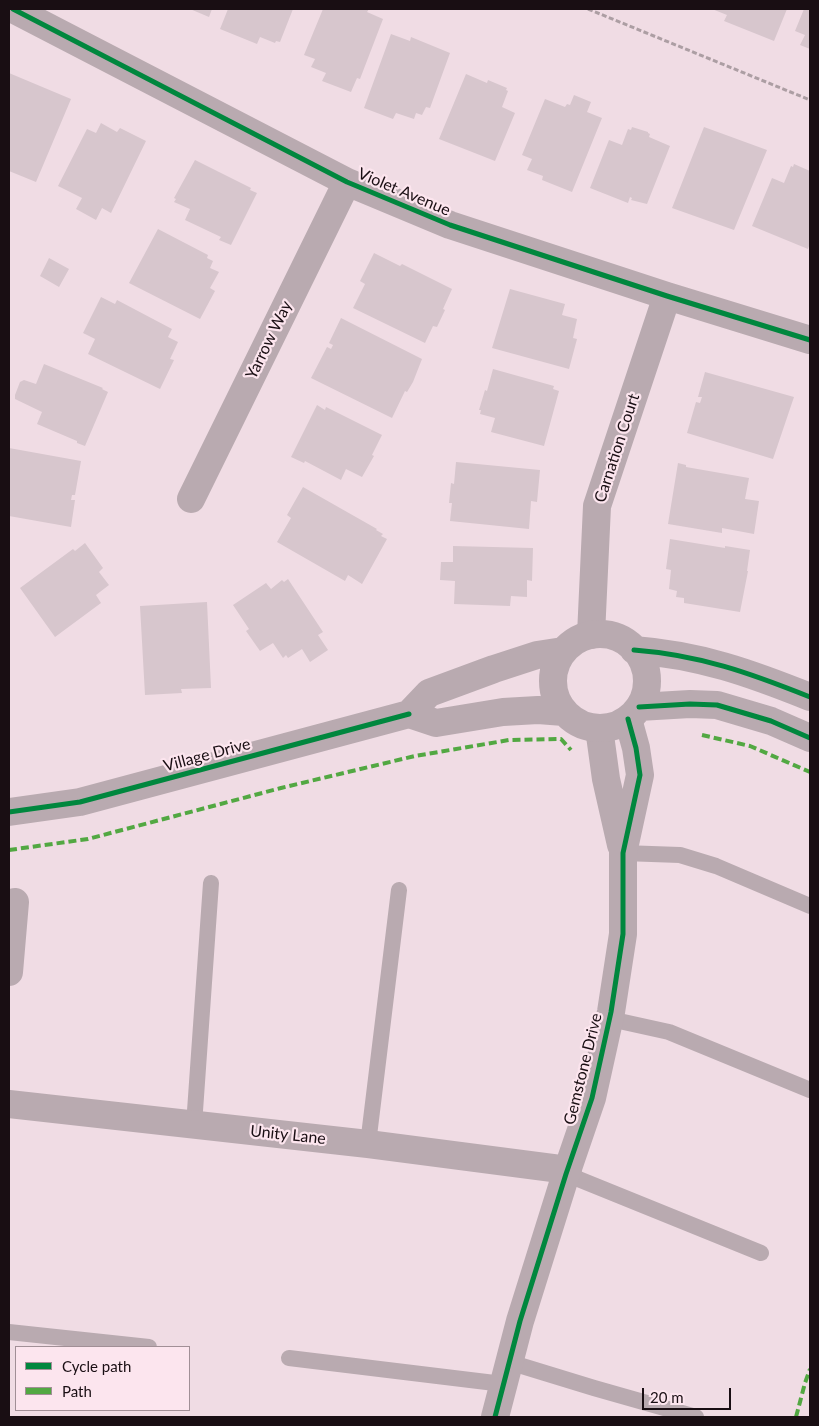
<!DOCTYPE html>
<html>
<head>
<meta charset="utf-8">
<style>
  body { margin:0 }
  #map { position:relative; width:819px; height:1426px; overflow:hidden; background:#f0dce4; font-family:Lato,sans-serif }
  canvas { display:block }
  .frame { position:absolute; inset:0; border:10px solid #190e13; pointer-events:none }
  .legend { position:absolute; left:15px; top:1346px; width:175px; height:65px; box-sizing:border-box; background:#fce5ee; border:1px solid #a18f96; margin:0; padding:6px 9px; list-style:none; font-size:15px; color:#190e13 }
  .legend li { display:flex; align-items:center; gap:10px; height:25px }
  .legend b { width:25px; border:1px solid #a18f96 }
  .scale { position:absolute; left:642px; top:1388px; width:89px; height:22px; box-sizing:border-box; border:2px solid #190e13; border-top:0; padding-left:6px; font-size:15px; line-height:18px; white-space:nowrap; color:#190e13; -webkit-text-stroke:4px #fce5ee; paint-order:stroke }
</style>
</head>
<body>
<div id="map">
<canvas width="819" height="1426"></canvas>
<div class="frame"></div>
<ul class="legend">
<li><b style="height:6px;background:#00873e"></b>Cycle path</li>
<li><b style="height:6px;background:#52a842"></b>Path</li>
</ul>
<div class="scale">20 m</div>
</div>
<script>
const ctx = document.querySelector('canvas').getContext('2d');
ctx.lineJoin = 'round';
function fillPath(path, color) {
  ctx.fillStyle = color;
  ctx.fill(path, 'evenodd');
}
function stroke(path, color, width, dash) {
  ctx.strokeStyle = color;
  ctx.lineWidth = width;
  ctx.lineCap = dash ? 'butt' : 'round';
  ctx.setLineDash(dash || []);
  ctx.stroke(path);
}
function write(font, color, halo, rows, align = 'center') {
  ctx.font = font + ' Lato,sans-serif';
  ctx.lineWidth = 4.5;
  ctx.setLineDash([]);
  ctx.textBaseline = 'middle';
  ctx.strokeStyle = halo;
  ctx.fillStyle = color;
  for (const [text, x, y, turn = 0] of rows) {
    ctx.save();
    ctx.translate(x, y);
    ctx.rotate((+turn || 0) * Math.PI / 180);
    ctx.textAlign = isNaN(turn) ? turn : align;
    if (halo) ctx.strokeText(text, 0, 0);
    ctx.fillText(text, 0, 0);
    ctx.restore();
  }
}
fillPath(new Path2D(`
  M 190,9 L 212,9 L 209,17 Z
  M 228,9 L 293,9 L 280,42 L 276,41 L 275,43 L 260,37 L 257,44 L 220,29 Z
  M 323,9 L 369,9 L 367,12 L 383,19 L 360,79 L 357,78 L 351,92 L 322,81 L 326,73 L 311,67 L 315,59 L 304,55 Z
  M 712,9 L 787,9 L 774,41 L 724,21 L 727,15 Z
  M 804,9 L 810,9 L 810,49 L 800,45 L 805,35 L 795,31 Z
  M 391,34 L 410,41 L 411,37 L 450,53 L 430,108 L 426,107 L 422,115 L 416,113 L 414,119 L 396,113 L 393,119 L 364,108 Z
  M 9,73 L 71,99 L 36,182 L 9,171 Z
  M 466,74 L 487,83 L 488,80 L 507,88 L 506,90 L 508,91 L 502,107 L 515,113 L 495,161 L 439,139 Z
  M 574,95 L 591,102 L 587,112 L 602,118 L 572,192 L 542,180 L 543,176 L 527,170 L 532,159 L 522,155 L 545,99 L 565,107 L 567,104 L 570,105 Z
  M 101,123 L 117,132 L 120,128 L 146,141 L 111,213 L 102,208 L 96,220 L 76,209 L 82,198 L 58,186 L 87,129 L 96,133 Z
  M 632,127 L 648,132 L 648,133 L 650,134 L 649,137 L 670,146 L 647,204 L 631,200 L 632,198 L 630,197 L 628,203 L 590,188 L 609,140 L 622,145 L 628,129 L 631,130 Z
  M 704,127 L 767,150 L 734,230 L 672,208 Z
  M 195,160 L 251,188 L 250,190 L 257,193 L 231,245 L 219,240 L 221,237 L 185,220 L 190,209 L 174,202 L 176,199 L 174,198 Z
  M 794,164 L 810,171 L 810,243 L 808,249 L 752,226 L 772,178 L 784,183 L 791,166 L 793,167 Z
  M 158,229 L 208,255 L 207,258 L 213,261 L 210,268 L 219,272 L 210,288 L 215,291 L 200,319 L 129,283 Z
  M 374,253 L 400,266 L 402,264 L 452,289 L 443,309 L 445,310 L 437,327 L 433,326 L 425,343 L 353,308 L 365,284 L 360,281 Z
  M 49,258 L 69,269 L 59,287 L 40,276 Z
  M 510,289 L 565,304 L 562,315 L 577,319 L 573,338 L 577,339 L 569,369 L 492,348 Z
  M 101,297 L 115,304 L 117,300 L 172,329 L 168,337 L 178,342 L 170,359 L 174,360 L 160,389 L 88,354 L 95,339 L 83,333 Z
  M 341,318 L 422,359 L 413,382 L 407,392 L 405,391 L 392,418 L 311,378 L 327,347 L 331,349 L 333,345 L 329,343 Z
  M 44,364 L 103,388 L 102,389 L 108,392 L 85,446 L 77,443 L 77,441 L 37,424 L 42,412 L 15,399 L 15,395 L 20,382 L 24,380 L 36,384 Z
  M 493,369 L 554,386 L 553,389 L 559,391 L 544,446 L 491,432 L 495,418 L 480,414 L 481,410 L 479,410 L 485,390 L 487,391 Z
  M 705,372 L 794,397 L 773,459 L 687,433 L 696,402 L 700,403 L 702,397 L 698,397 Z
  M 317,405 L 325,410 L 326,407 L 382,435 L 372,455 L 374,456 L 362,477 L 346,469 L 341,480 L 305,461 L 304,463 L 291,457 Z
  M 9,448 L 81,461 L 75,495 L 72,495 L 71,500 L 75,500 L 71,527 L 9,516 Z
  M 456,462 L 540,470 L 537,502 L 531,501 L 529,529 L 450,521 L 452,503 L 449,503 L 451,483 L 454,484 Z
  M 678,463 L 686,465 L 686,467 L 749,478 L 745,499 L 759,501 L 754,534 L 722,528 L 722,533 L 668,524 Z
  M 303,487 L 377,529 L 376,530 L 383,534 L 381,536 L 387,539 L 362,584 L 348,575 L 345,581 L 277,542 L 291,518 L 287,515 Z
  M 670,539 L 725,548 L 725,546 L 750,550 L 747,571 L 748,571 L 740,612 L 684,603 L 684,598 L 676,597 L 677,591 L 669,589 L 671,570 L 666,569 Z
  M 85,543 L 103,568 L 99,572 L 109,585 L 96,595 L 101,603 L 55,637 L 20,588 L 73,549 L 75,551 Z
  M 453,546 L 533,548 L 532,581 L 527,580 L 527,597 L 511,596 L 510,606 L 454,604 L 455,581 L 440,580 L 441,562 L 453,562 Z
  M 288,579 L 323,632 L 318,635 L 328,650 L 310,662 L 302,649 L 288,658 L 286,655 L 283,658 L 273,643 L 260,651 L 246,631 L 249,629 L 233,605 L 266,583 L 271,589 L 282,580 L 284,582 Z
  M 207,602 L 211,688 L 181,689 L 182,693 L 145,695 L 140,606 Z`), '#d7c6cd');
stroke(new Path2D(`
  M 588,9 L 810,100`), '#ac9ea3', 3, [5, 2.5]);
stroke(new Path2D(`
  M 623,853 L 680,855 L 716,866 L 810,906
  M 610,1019 L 669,1032 L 810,1090
  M 194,1125 L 211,883
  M 368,1144 L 399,890
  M 566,1174 L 761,1253
  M 9,1332 L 149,1347
  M 289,1358 L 503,1384
  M 509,1362 L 594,1388 L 696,1417`), '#b9aab0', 16);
stroke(new Path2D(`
  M 13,9 L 347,182 L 450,225 L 667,296 L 810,340
  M 191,499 L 347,182
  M 591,635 L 597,506 L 667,296
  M 599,728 L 606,779 L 621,845
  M 9,972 L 15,902
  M 9,1104 L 368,1144 L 568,1170
  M 495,1417 L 520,1321 L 566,1174 L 592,1098 L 611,1012 L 623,934 L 623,853 L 640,775 L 636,748 L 628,719`), '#b9aab0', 28);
stroke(new Path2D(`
  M553 681a47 47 0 1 1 94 0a47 47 0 1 1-94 0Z
  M 634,650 C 700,655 750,673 810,697
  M 639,707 L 690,704 L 717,705 L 771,721 L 810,738
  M 409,714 L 436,723 L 503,712 L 538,710 L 564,712
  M 9,812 L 80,802 L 409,714 L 429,693 L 494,669 L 537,655 L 563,651`), '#b9aab0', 28);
stroke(new Path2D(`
  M 702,735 L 750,746 L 810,772
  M 9,850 L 88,839 L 281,788 L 415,756 L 509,740 L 561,739 L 571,750
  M 796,1417 L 805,1383 L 810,1369`), '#52a842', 4, [8, 4]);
stroke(new Path2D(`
  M 13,9 L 347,182 L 450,225 L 667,296 L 810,340
  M 634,650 C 700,655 750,673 810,697
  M 639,707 L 690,704 L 717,705 L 771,721 L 810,738
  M 9,812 L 80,802 L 409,714
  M 495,1417 L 520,1321 L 566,1174 L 592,1098 L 611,1012 L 623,934 L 623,853 L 640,775 L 636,748 L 628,719`), '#00873e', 5);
write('16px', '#190e13', '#fce5ee', [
  ["Violet Avenue",404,192,23],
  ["Yarrow Way",269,340,-64],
  ["Carnation Court",617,448,-72],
  ["Village Drive",207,755,-15],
  ["Gemstone Drive",583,1069,-76],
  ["Unity Lane",288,1135,6]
]);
</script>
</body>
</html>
